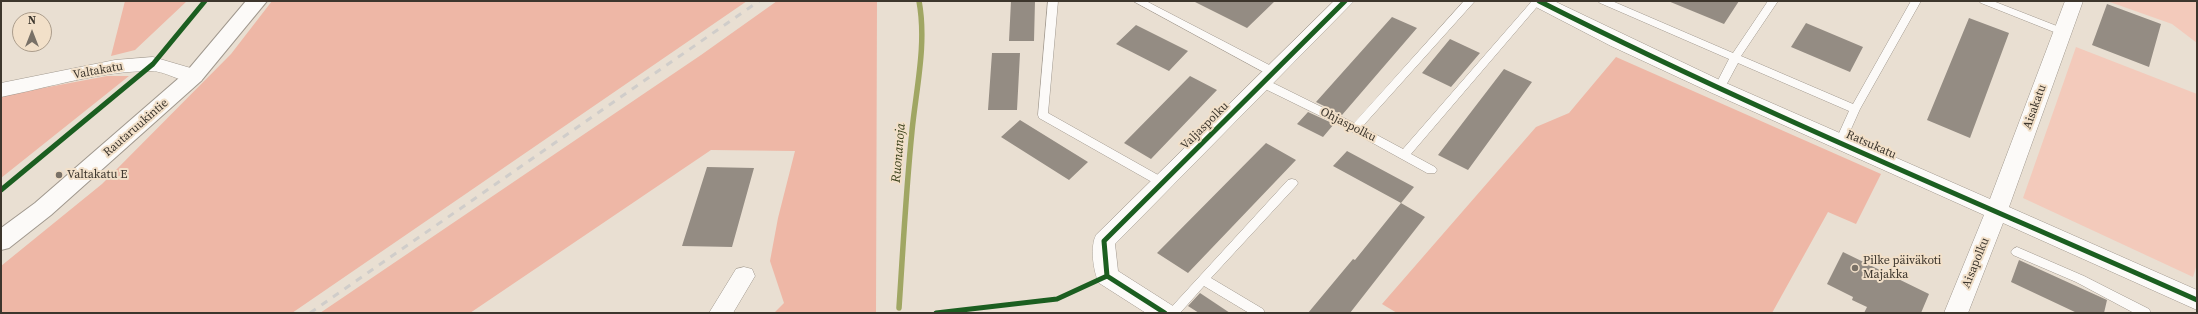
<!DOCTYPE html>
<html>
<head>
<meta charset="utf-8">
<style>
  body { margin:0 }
  #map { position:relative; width:2198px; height:314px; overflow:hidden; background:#e9dfd2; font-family:"Source Serif 4",serif }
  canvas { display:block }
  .frame { position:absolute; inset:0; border:2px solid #3d362d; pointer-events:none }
  .north { position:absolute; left:12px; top:12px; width:40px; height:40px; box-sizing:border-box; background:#f2e0c9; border:1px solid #aa9c8b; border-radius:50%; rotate:0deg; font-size:11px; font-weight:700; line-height:16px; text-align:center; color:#3d362d }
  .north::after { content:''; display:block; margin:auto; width:14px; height:18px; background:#797167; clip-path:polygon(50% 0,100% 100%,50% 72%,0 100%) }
</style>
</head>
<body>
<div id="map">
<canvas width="2198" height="314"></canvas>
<div class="frame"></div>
<div class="north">N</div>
</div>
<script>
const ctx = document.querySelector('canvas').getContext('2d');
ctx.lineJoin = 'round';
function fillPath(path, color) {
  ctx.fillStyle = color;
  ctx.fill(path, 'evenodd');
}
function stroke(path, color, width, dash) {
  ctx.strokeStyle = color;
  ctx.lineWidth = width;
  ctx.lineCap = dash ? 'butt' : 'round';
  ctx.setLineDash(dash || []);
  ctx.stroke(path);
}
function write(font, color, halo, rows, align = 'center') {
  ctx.font = font + ' "Source Serif 4",serif';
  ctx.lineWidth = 4;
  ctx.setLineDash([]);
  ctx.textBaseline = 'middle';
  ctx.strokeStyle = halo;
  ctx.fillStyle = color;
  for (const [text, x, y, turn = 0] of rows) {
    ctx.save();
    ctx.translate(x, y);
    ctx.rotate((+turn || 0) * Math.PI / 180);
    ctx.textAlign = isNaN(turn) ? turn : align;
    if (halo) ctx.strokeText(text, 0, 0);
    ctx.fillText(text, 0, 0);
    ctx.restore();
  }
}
fillPath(new Path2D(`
  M 2107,1 L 2197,1 L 2197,43 L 2172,24 Z
  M 2076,47 L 2197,94 L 2197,264 L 2193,277 L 2023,198 Z`), '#f3cabb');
fillPath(new Path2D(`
  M 125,1 L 187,1 L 135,50 L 111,56 Z
  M 272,1 L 747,1 L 292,313 L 1,313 L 1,266 L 102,184 L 231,54 Z
  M 777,1 L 877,1 L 876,313 L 774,313 L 784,303 L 770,261 L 778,218 L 795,151 L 711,150 L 470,313 L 320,313 L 701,55 Z
  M 1616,57 L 1881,174 L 1856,224 L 1828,212 L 1772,313 L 1397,313 L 1382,304 L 1536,127 L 1569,113 Z
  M 107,76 L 129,76 L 1,178 L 1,96 Z`), '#eeb7a6');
stroke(new Path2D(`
  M 899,308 C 903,249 906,190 912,131 C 916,89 927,44 919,1`), '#a0a663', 5.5);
fillPath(new Path2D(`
  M 1011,1 L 1035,1 L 1034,41 L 1009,41 Z
  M 1193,1 L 1275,1 L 1247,28 Z
  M 1668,1 L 1739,1 L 1724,24 Z
  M 2107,4 L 2161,24 L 2149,67 L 2092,45 Z
  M 1392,17 L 1417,28 L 1342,115 L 1316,102 Z
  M 1969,18 L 2009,33 L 1970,138 L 1927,120 Z
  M 1806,23 L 1863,47 L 1850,72 L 1791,47 Z
  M 1136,25 L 1188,51 L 1169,71 L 1116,44 Z
  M 1450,39 L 1480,53 L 1451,87 L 1422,73 Z
  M 992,53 L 1020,53 L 1017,110 L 988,110 Z
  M 1504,69 L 1532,82 L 1468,170 L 1438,155 Z
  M 1190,76 L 1217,90 L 1151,159 L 1124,143 Z
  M 1308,112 L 1334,124 L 1323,137 L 1297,124 Z
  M 1020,120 L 1088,162 L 1069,180 L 1001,137 Z
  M 1266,143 L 1296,160 L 1188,273 L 1157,253 Z
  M 1347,151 L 1414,187 L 1401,203 L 1333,166 Z
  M 707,167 L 754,168 L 732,247 L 682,246 Z
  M 1401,203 L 1425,217 L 1350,313 L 1308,313 L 1353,259 L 1355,260 Z
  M 1843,252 L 1929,294 L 1921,313 L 1864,313 L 1867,307 L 1852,300 L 1853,297 L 1827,284 Z
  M 2019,260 L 2107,300 L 2104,313 L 2077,313 L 2011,282 Z
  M 1200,293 L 1230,313 L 1199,313 L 1188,306 Z`), '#948c83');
const service = new Path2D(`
  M 1048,1 L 1058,1 L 1048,113 L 1167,180 L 1169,183 L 1167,186 L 1159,186 L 1039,118 L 1038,115 Z
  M 1133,1 L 1146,1 L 1277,69 L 1278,72 L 1277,75 L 1269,75 Z
  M 1464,1 L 1475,1 L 1362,127 L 1403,149 L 1532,1 L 1542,1 L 1411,154 L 1435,167 L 1437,170 L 1435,173 L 1427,173 L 1351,131 L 1259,86 L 1258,83 L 1263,79 L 1267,80 L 1354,123 Z
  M 1598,1 L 1612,1 L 1733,53 L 1768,1 L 1778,1 L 1741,56 L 1853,104 L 1911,1 L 1921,1 L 1860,109 L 1844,145 L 1840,146 L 1835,142 L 1849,111 L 1738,63 L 1723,91 L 1715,91 L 1714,88 L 1729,59 L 1600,3 Z
  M 1979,1 L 1993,1 L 2067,30 L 2068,32 L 2063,35 L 2059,34 L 1981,3 Z
  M 1292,179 L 1296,180 L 1298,183 L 1296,186 L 1211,278 L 1263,309 L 1265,313 L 1249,313 L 1204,286 L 1180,313 L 1166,313 L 1288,180 Z
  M 2017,247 L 2084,276 L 2149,309 L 2151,313 L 2134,313 L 2076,282 L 2013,255 L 2011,252 L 2013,249 Z`);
const minor = new Path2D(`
  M 1334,1 L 1354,1 L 1115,244 L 1118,271 L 1173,306 L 1177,313 L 1146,313 L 1099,283 C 1093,271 1090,246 1096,235 Z
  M 1530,1 L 1554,1 L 1726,83 L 1990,199 L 2065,1 L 2083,1 L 2009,207 L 2197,290 L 2197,310 L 2003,223 L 1968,313 L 1944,313 L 1984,215 L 1712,93 L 1611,46 L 1532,5 Z
  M 153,57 L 201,71 L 204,76 L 201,81 C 184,86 168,71 151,71 C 101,71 50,87 1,97 L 1,83 L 115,60 Z
  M 744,267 L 752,269 L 755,276 L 733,313 L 709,313 L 736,269 Z`);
const secondary = new Path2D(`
  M 246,1 L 267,1 L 201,81 L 51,215 L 9,248 L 1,250 L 1,228 L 35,203 L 187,71 Z`);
stroke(service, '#a0988e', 1);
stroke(minor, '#a0988e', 1);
stroke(secondary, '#a0988e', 2);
fillPath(service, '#fcfaf8');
fillPath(minor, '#fcfaf8');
fillPath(secondary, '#fcfaf8');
stroke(new Path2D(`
  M 310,313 L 759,1`), '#d0cdca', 3, [7, 7]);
stroke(new Path2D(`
  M 1539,1 C 1754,110 1977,202 2197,300
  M 1,190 L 153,64 L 205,1
  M 1107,276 L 1104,241 L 1345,1
  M 1107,276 L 1165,313
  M 936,313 L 1057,299 L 1107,276`), '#1b5e20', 5);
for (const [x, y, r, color] of [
  [59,175,4,"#797167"],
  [1855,268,4,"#797167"]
]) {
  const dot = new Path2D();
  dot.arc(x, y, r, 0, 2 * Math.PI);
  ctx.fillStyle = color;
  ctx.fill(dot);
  stroke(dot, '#f2e0c9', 1.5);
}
write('12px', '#3d362d', '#f2e0c9', [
  ["Valtakatu",98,71,-10],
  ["Aisakatu",2035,107,-70],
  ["Ohjaspolku",1348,125,27],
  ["Valjaspolku",1205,126,-45],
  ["Rautaruukintie",136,128,-41],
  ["Ratsukatu",1871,145,24],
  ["Aisapolku",1976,263,-68]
]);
write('12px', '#3d362d', '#f2e0c9', [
  ["Valtakatu E",67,175],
  ["Pilke päiväkoti",1863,261],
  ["Majakka",1863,275]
], 'left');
write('italic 13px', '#3b411b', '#f2e0c9', [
  ["Ruonanoja",899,153,-85]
]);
</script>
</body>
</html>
